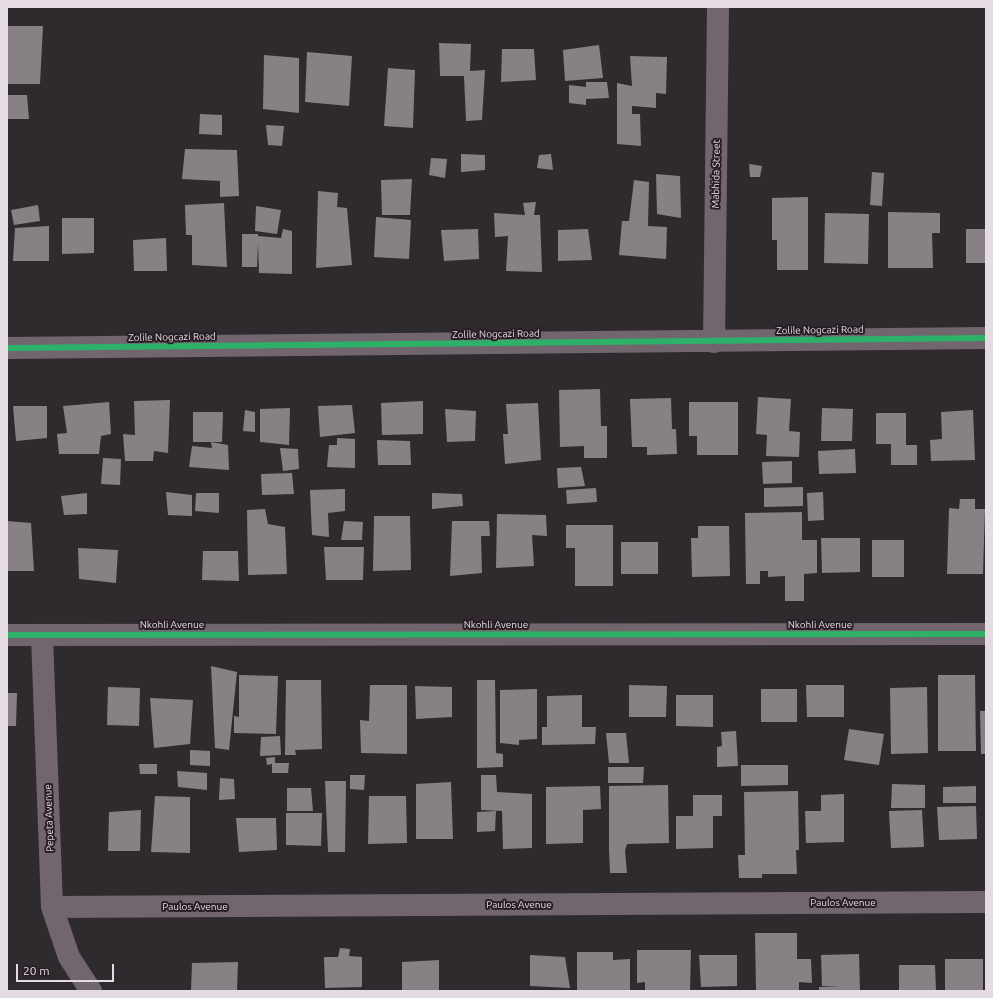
<!DOCTYPE html>
<html>
<head>
<meta charset="utf-8">
<style>
  body { margin:0 }
  #map { position:relative; width:993px; height:998px; overflow:hidden; background:#2f2a2e; font-family:Ubuntu,sans-serif }
  canvas { display:block }
  .frame { position:absolute; inset:0; border:8px solid #e4dce2; pointer-events:none }
  .scale { position:absolute; left:16px; top:964px; width:98px; height:18px; box-sizing:border-box; border:2px solid #e4dce2; border-top:0; padding-left:5px; font-size:12px; line-height:14px; white-space:nowrap; color:#e4dce2; -webkit-text-stroke:3px #281d25; paint-order:stroke }
</style>
</head>
<body>
<div id="map">
<canvas width="993" height="998"></canvas>
<div class="frame"></div>
<div class="scale">20 m</div>
</div>
<script>
const ctx = document.querySelector('canvas').getContext('2d');
ctx.lineJoin = 'round';
function fillPath(path, color) {
  ctx.fillStyle = color;
  ctx.fill(path, 'evenodd');
}
function stroke(path, color, width, dash) {
  ctx.strokeStyle = color;
  ctx.lineWidth = width;
  ctx.lineCap = dash ? 'butt' : 'round';
  ctx.setLineDash(dash || []);
  ctx.stroke(path);
}
function write(font, color, halo, rows, align = 'center') {
  ctx.font = font + ' Ubuntu,sans-serif';
  ctx.lineWidth = 4;
  ctx.setLineDash([]);
  ctx.textBaseline = 'middle';
  ctx.strokeStyle = halo;
  ctx.fillStyle = color;
  for (const [text, x, y, turn = 0] of rows) {
    ctx.save();
    ctx.translate(x, y);
    ctx.rotate((+turn || 0) * Math.PI / 180);
    ctx.textAlign = isNaN(turn) ? turn : align;
    if (halo) ctx.strokeText(text, 0, 0);
    ctx.fillText(text, 0, 0);
    ctx.restore();
  }
}
fillPath(new Path2D(`
  M 7,26 L 43,26 L 40,84 L 7,84 Z
  M 439,43 L 471,44 L 470,71 L 485,70 L 482,120 L 466,121 L 464,76 L 440,76 Z
  M 599,45 L 603,78 L 565,81 L 563,50 Z
  M 502,49 L 534,49 L 536,80 L 501,82 Z
  M 307,52 L 352,56 L 349,106 L 305,102 Z
  M 264,55 L 299,58 L 299,113 L 263,109 Z
  M 630,56 L 667,57 L 666,94 L 656,93 L 656,108 L 632,106 L 632,114 L 640,114 L 641,146 L 617,144 L 617,83 L 632,86 Z
  M 388,68 L 415,70 L 413,128 L 384,126 Z
  M 586,82 L 607,82 L 609,98 L 586,99 L 586,105 L 569,103 L 569,85 L 586,87 Z
  M 7,95 L 27,95 L 29,119 L 7,119 Z
  M 200,114 L 222,115 L 222,135 L 199,134 Z
  M 266,125 L 284,126 L 282,146 L 268,145 Z
  M 185,149 L 237,150 L 239,196 L 220,197 L 220,181 L 182,179 Z
  M 461,154 L 485,155 L 485,170 L 461,172 Z
  M 551,154 L 553,170 L 537,168 L 539,155 Z
  M 431,158 L 447,159 L 445,178 L 429,175 Z
  M 749,164 L 762,166 L 760,177 L 750,177 Z
  M 872,172 L 884,173 L 882,206 L 870,205 Z
  M 656,174 L 680,176 L 681,218 L 657,214 Z
  M 412,179 L 410,215 L 382,215 L 381,180 Z
  M 634,180 L 649,182 L 648,226 L 667,227 L 666,259 L 619,255 L 622,221 L 629,221 Z
  M 318,191 L 338,193 L 337,207 L 347,208 L 352,265 L 316,268 Z
  M 808,197 L 808,270 L 777,270 L 777,240 L 772,240 L 772,198 Z
  M 536,202 L 534,215 L 540,215 L 542,272 L 506,271 L 508,236 L 495,237 L 494,213 L 525,215 L 523,203 Z
  M 224,203 L 227,267 L 192,265 L 192,235 L 186,235 L 185,205 Z
  M 38,205 L 40,221 L 14,225 L 11,210 Z
  M 256,206 L 281,210 L 277,234 L 255,231 Z
  M 888,212 L 940,213 L 940,233 L 932,233 L 933,268 L 888,268 Z
  M 825,213 L 869,214 L 868,264 L 824,263 Z
  M 376,217 L 411,220 L 409,259 L 374,257 Z
  M 62,218 L 94,218 L 94,253 L 62,254 Z
  M 49,226 L 49,261 L 13,261 L 15,228 Z
  M 283,229 L 292,231 L 292,274 L 259,273 L 258,243 L 257,267 L 242,267 L 242,234 L 258,234 L 258,236 L 281,238 Z
  M 478,229 L 479,259 L 444,261 L 441,230 Z
  M 588,229 L 592,260 L 558,261 L 558,230 Z
  M 966,229 L 986,229 L 986,263 L 966,263 Z
  M 166,238 L 167,271 L 134,271 L 133,240 Z
  M 600,389 L 601,426 L 607,426 L 607,458 L 584,458 L 584,446 L 560,447 L 559,390 Z
  M 758,397 L 791,399 L 789,431 L 800,432 L 799,457 L 766,456 L 767,435 L 756,434 Z
  M 671,398 L 672,429 L 676,429 L 677,454 L 647,455 L 647,447 L 632,447 L 630,399 Z
  M 170,400 L 168,453 L 154,451 L 153,461 L 125,461 L 123,434 L 135,435 L 134,401 Z
  M 423,401 L 423,434 L 382,435 L 381,403 Z
  M 109,402 L 111,434 L 101,436 L 99,454 L 59,454 L 57,434 L 67,433 L 63,406 Z
  M 689,402 L 738,402 L 738,455 L 697,455 L 697,436 L 689,436 Z
  M 538,403 L 541,460 L 505,464 L 503,434 L 508,434 L 506,404 Z
  M 352,405 L 355,433 L 320,437 L 318,406 Z
  M 13,406 L 47,406 L 47,438 L 16,441 Z
  M 290,408 L 289,445 L 260,442 L 260,409 Z
  M 822,408 L 853,409 L 852,441 L 821,441 Z
  M 445,409 L 476,411 L 475,441 L 447,442 Z
  M 245,410 L 255,412 L 255,432 L 243,431 Z
  M 973,410 L 975,460 L 931,461 L 930,440 L 942,439 L 941,412 Z
  M 193,412 L 223,412 L 222,442 L 193,442 Z
  M 876,413 L 906,413 L 906,445 L 917,445 L 917,465 L 891,465 L 891,444 L 876,444 Z
  M 337,438 L 355,439 L 355,468 L 327,467 L 329,445 L 337,445 Z
  M 377,440 L 410,441 L 411,465 L 378,465 Z
  M 211,442 L 228,445 L 229,470 L 189,467 L 192,446 L 212,448 Z
  M 280,448 L 298,449 L 299,469 L 283,471 Z
  M 855,449 L 856,473 L 819,474 L 818,451 Z
  M 103,458 L 121,459 L 120,485 L 101,484 Z
  M 792,461 L 792,483 L 763,484 L 762,462 Z
  M 581,467 L 585,486 L 558,488 L 557,468 Z
  M 292,473 L 294,494 L 262,495 L 261,474 Z
  M 803,487 L 803,506 L 764,507 L 764,488 Z
  M 596,488 L 597,502 L 567,504 L 566,490 Z
  M 345,489 L 345,511 L 328,513 L 329,537 L 312,535 L 310,490 Z
  M 166,492 L 192,495 L 192,516 L 168,515 Z
  M 823,492 L 824,520 L 808,521 L 807,493 Z
  M 87,493 L 87,514 L 64,515 L 61,496 Z
  M 196,493 L 219,493 L 219,513 L 195,511 Z
  M 432,493 L 462,494 L 463,506 L 432,509 Z
  M 960,499 L 975,499 L 975,509 L 985,509 L 983,574 L 947,574 L 949,508 L 959,509 Z
  M 265,509 L 268,524 L 285,527 L 287,574 L 248,575 L 247,510 Z
  M 802,512 L 802,540 L 817,540 L 817,573 L 804,574 L 804,601 L 785,601 L 785,576 L 768,577 L 768,571 L 760,571 L 760,584 L 746,584 L 745,513 Z
  M 497,514 L 546,515 L 547,536 L 532,535 L 534,566 L 496,568 Z
  M 374,516 L 410,516 L 411,570 L 373,571 Z
  M 7,521 L 31,523 L 34,571 L 7,571 Z
  M 344,521 L 363,522 L 362,540 L 341,540 Z
  M 452,521 L 489,521 L 490,536 L 481,536 L 482,573 L 450,576 Z
  M 566,525 L 613,525 L 613,586 L 575,586 L 575,548 L 566,548 Z
  M 698,526 L 729,526 L 730,576 L 692,577 L 691,538 L 698,538 Z
  M 821,538 L 860,538 L 860,572 L 822,573 Z
  M 872,540 L 904,540 L 904,577 L 872,577 Z
  M 621,542 L 658,542 L 658,574 L 621,574 Z
  M 324,547 L 364,547 L 363,580 L 326,580 Z
  M 78,548 L 118,550 L 116,583 L 79,579 Z
  M 203,551 L 238,551 L 239,581 L 202,580 Z
  M 211,666 L 237,672 L 229,750 L 215,748 Z
  M 239,675 L 278,676 L 276,734 L 234,733 L 234,716 L 239,717 Z
  M 938,675 L 975,675 L 976,751 L 938,751 Z
  M 286,680 L 321,680 L 322,749 L 295,750 L 296,755 L 285,755 Z
  M 477,680 L 495,680 L 496,753 L 503,754 L 503,767 L 477,768 Z
  M 370,685 L 407,685 L 407,754 L 361,753 L 360,720 L 369,721 Z
  M 629,685 L 667,686 L 666,717 L 629,717 Z
  M 806,685 L 844,685 L 844,717 L 807,717 Z
  M 415,686 L 452,687 L 452,717 L 416,719 Z
  M 108,687 L 140,688 L 139,726 L 107,725 Z
  M 927,687 L 928,753 L 891,754 L 890,688 Z
  M 537,689 L 537,739 L 519,740 L 519,745 L 500,743 L 500,690 Z
  M 761,689 L 797,689 L 797,722 L 761,722 Z
  M 7,693 L 17,693 L 16,726 L 7,726 Z
  M 582,695 L 582,727 L 596,727 L 595,744 L 542,745 L 542,727 L 547,727 L 547,696 Z
  M 676,695 L 713,695 L 713,727 L 676,726 Z
  M 150,698 L 193,700 L 190,744 L 154,748 Z
  M 980,711 L 986,711 L 986,754 L 981,754 Z
  M 849,729 L 884,734 L 879,765 L 844,760 Z
  M 736,731 L 738,766 L 717,767 L 717,747 L 722,746 L 721,732 Z
  M 606,733 L 626,733 L 629,763 L 609,763 Z
  M 280,736 L 281,755 L 260,756 L 261,737 Z
  M 190,750 L 210,751 L 210,766 L 190,765 Z
  M 275,757 L 275,763 L 289,763 L 288,773 L 272,773 L 272,764 L 267,765 L 266,758 Z
  M 139,764 L 157,764 L 157,774 L 140,774 Z
  M 741,765 L 788,765 L 788,785 L 741,786 Z
  M 608,767 L 644,767 L 643,783 L 608,783 Z
  M 177,771 L 207,773 L 207,790 L 178,787 Z
  M 350,775 L 365,775 L 364,790 L 350,789 Z
  M 481,775 L 496,775 L 497,792 L 532,794 L 532,848 L 503,849 L 502,811 L 481,810 Z
  M 220,778 L 234,779 L 235,799 L 219,800 Z
  M 325,781 L 346,781 L 345,852 L 328,852 Z
  M 451,782 L 453,839 L 416,839 L 416,784 Z
  M 892,784 L 925,785 L 925,808 L 891,808 Z
  M 668,785 L 669,843 L 627,844 L 625,851 L 627,873 L 610,873 L 609,851 L 609,786 Z
  M 600,786 L 601,809 L 583,810 L 583,843 L 546,844 L 546,787 Z
  M 976,786 L 976,803 L 943,803 L 943,787 Z
  M 287,788 L 311,788 L 313,811 L 287,811 Z
  M 798,791 L 799,850 L 796,850 L 797,874 L 762,874 L 762,878 L 739,878 L 738,855 L 745,855 L 744,792 Z
  M 844,794 L 844,842 L 806,843 L 805,811 L 821,811 L 821,795 Z
  M 693,795 L 722,795 L 722,816 L 713,816 L 713,848 L 676,849 L 676,816 L 693,816 Z
  M 155,796 L 190,797 L 190,853 L 151,852 Z
  M 369,796 L 406,796 L 407,843 L 368,844 Z
  M 976,806 L 977,839 L 939,840 L 937,807 Z
  M 141,810 L 140,851 L 108,851 L 109,812 Z
  M 922,810 L 924,847 L 891,848 L 889,811 Z
  M 496,811 L 495,831 L 477,832 L 477,812 Z
  M 286,813 L 322,813 L 321,846 L 286,845 Z
  M 236,818 L 276,818 L 277,850 L 239,852 Z
  M 755,933 L 797,933 L 797,959 L 811,959 L 812,983 L 799,982 L 799,991 L 756,991 Z
  M 340,948 L 350,949 L 349,956 L 362,957 L 362,987 L 325,988 L 324,957 L 338,957 Z
  M 637,950 L 691,950 L 690,991 L 645,991 L 645,982 L 637,983 Z
  M 577,952 L 613,952 L 613,960 L 630,959 L 630,991 L 577,991 Z
  M 859,954 L 860,991 L 819,991 L 819,987 L 840,986 L 822,986 L 821,955 Z
  M 530,955 L 565,957 L 570,988 L 530,986 Z
  M 699,955 L 737,955 L 737,986 L 701,987 Z
  M 945,959 L 983,959 L 983,990 L 945,991 Z
  M 439,960 L 439,991 L 402,991 L 402,962 Z
  M 238,962 L 237,991 L 191,991 L 192,963 Z
  M 899,965 L 935,965 L 936,991 L 899,991 Z`), '#878185');
stroke(new Path2D(`
  M 714,342 L 718,7
  M 7,348 L 986,338
  M 7,635 L 986,634
  M 42,636 L 52,907 L 69,957 L 91,991
  M 52,907 L 986,902`), '#71666e', 22);
stroke(new Path2D(`
  M 7,348 L 986,338
  M 7,635 L 986,634`), '#2db169', 6);
write('10px', '#e4dce2', '#281d25', [
  ["Mabhida Street",716,174,-89],
  ["Zolile Nogcazi Road",820,330,-1],
  ["Zolile Nogcazi Road",496,334,-1],
  ["Zolile Nogcazi Road",172,337,-1],
  ["Nkohli Avenue",172,625],
  ["Nkohli Avenue",496,625],
  ["Nkohli Avenue",820,625],
  ["Pepeta Avenue",49,818,-92],
  ["Paulos Avenue",843,903],
  ["Paulos Avenue",519,905],
  ["Paulos Avenue",195,907]
]);
</script>
</body>
</html>
